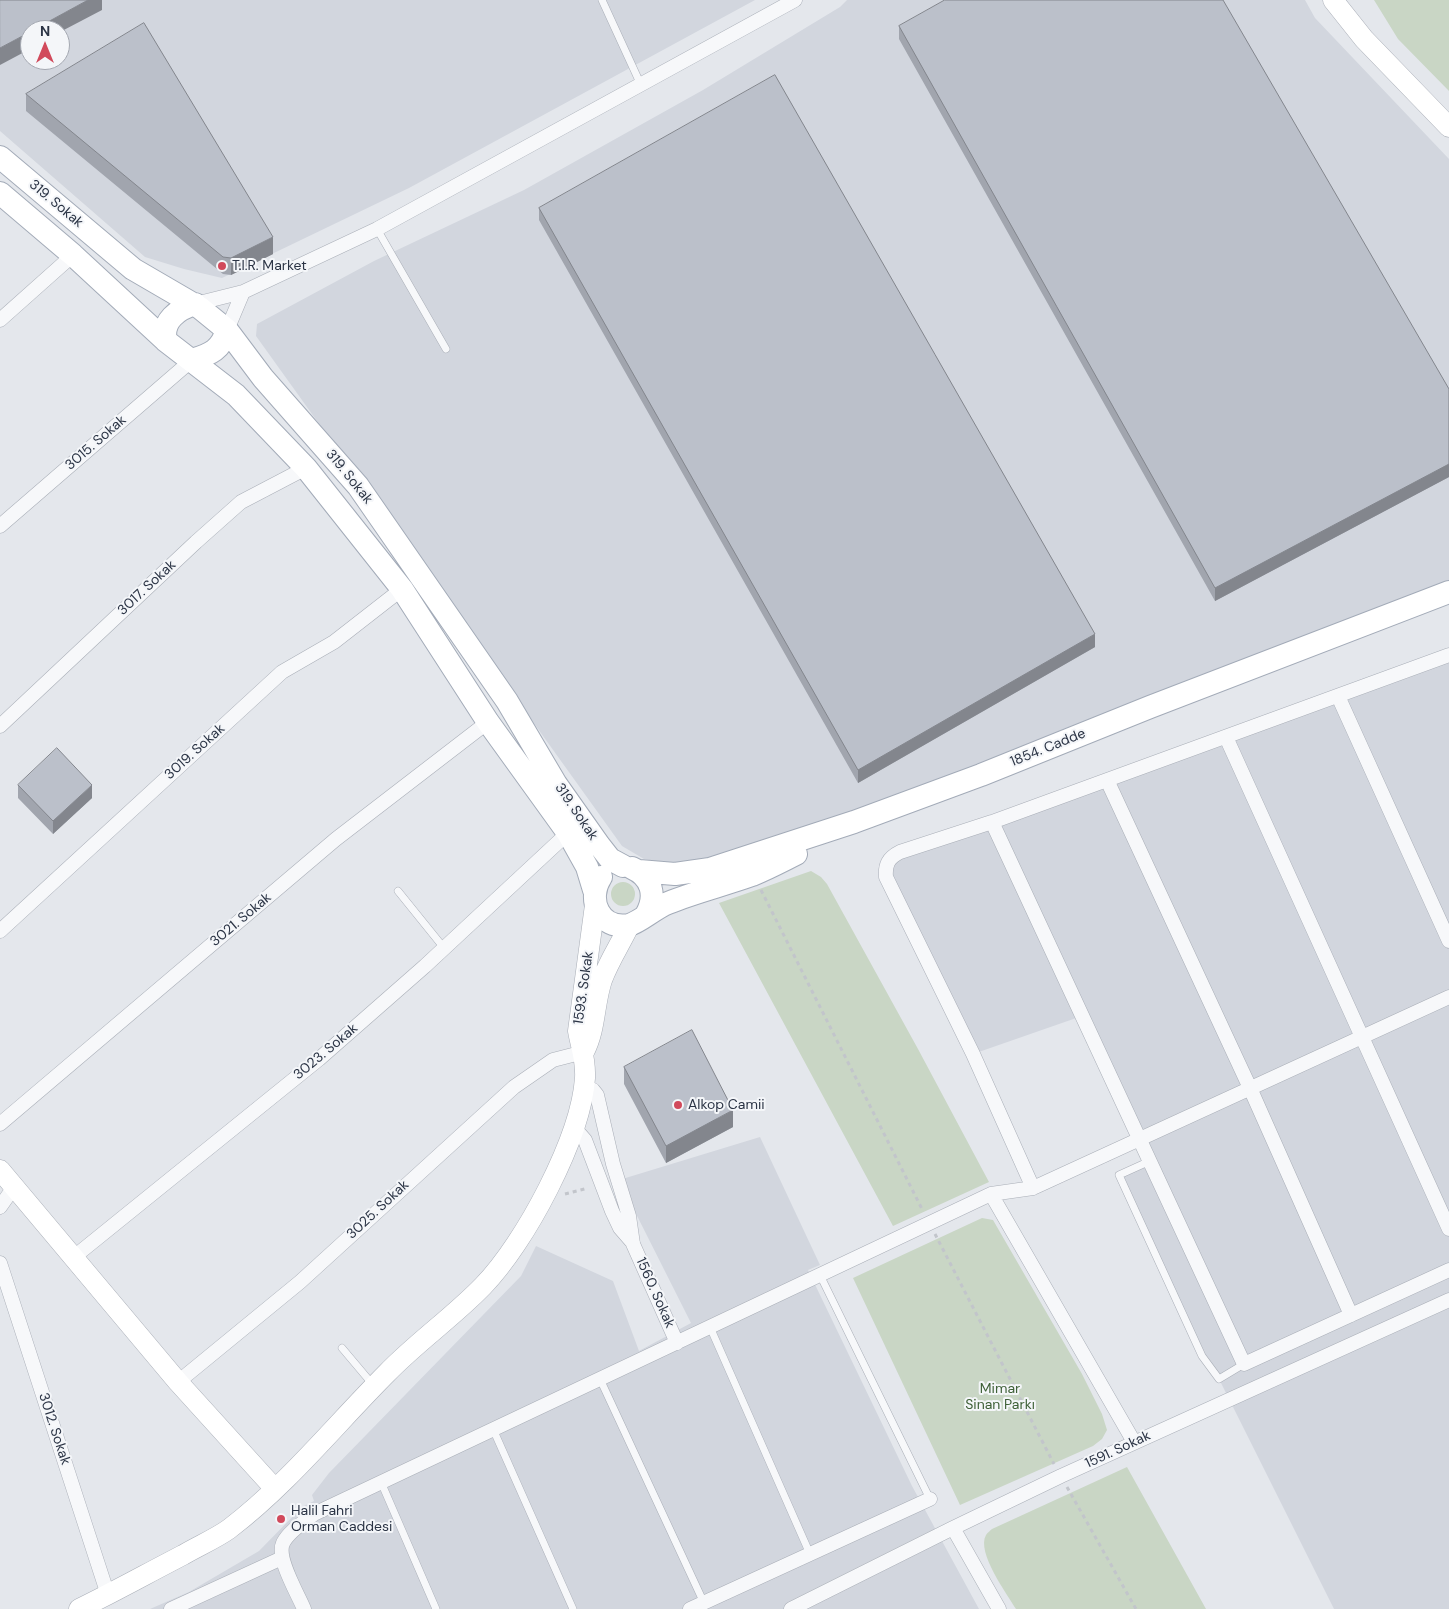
<!DOCTYPE html>
<html>
<head>
<meta charset="utf-8">
<style>
  body { margin:0 }
  #map { position:relative; width:1449px; height:1609px; overflow:hidden; background:#e4e7ec; font-family:"DM Sans",sans-serif }
  canvas { display:block }
  .north { position:absolute; left:20px; top:20px; width:50px; height:50px; box-sizing:border-box; background:#f4f6f9; border:1px solid #a4a8b1; border-radius:50%; rotate:0deg; font-size:14px; font-weight:700; line-height:20px; text-align:center; color:#2b3445 }
  .north::after { content:''; display:block; margin:auto; width:18px; height:22px; background:#d1495b; clip-path:polygon(50% 0,100% 100%,50% 72%,0 100%) }
</style>
</head>
<body>
<div id="map">
<canvas width="1449" height="1609"></canvas>
<div class="north">N</div>
</div>
<script>
const ctx = document.querySelector('canvas').getContext('2d');
ctx.lineJoin = 'round';
function fillPath(path, color) {
  ctx.fillStyle = color;
  ctx.fill(path, 'evenodd');
}
function stroke(path, color, width, dash) {
  ctx.strokeStyle = color;
  ctx.lineWidth = width;
  ctx.lineCap = dash ? 'butt' : 'round';
  ctx.setLineDash(dash || []);
  ctx.stroke(path);
}
function write(font, color, halo, rows, align = 'center') {
  ctx.font = font + ' "DM Sans",sans-serif';
  ctx.lineWidth = 4;
  ctx.setLineDash([]);
  ctx.textBaseline = 'middle';
  ctx.strokeStyle = halo;
  ctx.fillStyle = color;
  for (const [text, x, y, turn = 0] of rows) {
    ctx.save();
    ctx.translate(x, y);
    ctx.rotate((+turn || 0) * Math.PI / 180);
    ctx.textAlign = isNaN(turn) ? turn : align;
    if (halo) ctx.strokeText(text, 0, 0);
    ctx.fillText(text, 0, 0);
    ctx.restore();
  }
}
fillPath(new Path2D(`
  M 0,0 L 755,0 L 409,188 L 222,278 L 184,269 L 145,257 L 0,131 ZM 30,30 L 60,30 L 60,60 L 30,60 Z
  M 847,0 L 1305,0 L 1315,18 L 1449,159 L 1449,586 L 1182,689 L 750,850 L 701,863 L 668,864 L 644,859 L 622,846 L 256,336 L 257,324 L 374,261 L 524,190 L 703,90 L 840,7 Z
  M 1449,655 L 1449,1609 L 1334,1609 L 1219,1379 L 1202,1356 L 1119,1175 L 1149,1161 L 1082,1016 L 973,1054 L 886,877 L 888,861 Z
  M 760,1137 L 820,1265 L 808,1270 L 912,1486 L 979,1609 L 150,1609 L 189,1592 L 259,1551 L 302,1507 L 314,1501 L 312,1495 L 329,1473 L 521,1276 L 536,1246 L 613,1281 L 639,1351 L 691,1323 L 619,1180 Z`), '#d2d6de');
fillPath(new Path2D(`
  M 1374,0 L 1449,0 L 1449,91 L 1398,39 Z
  M 811,871 L 821,877 L 827,884 L 918,1049 L 989,1182 L 893,1226 L 719,903 Z
  M611 894a12 12 0 1 1 24 0a12 12 0 1 1-24 0Z
  M 982,1218 L 993,1220 L 1082,1374 L 1102,1414 L 1107,1430 L 1102,1439 L 1093,1446 L 960,1505 L 853,1278 Z
  M 1127,1467 L 1206,1609 L 1016,1609 C 1007,1594 976,1552 986,1535 C 988,1532 990,1531 992,1529 Z`), '#c9d6c5');
const lane = new Path2D(`
  M 602,0 L 641,85
  M 377,229 L 446,349
  M 398,891 L 444,948
  M 1150,1161 L 1119,1175 L 1202,1356 L 1219,1379 L 1244,1364
  M 820,1275 L 930,1499
  M 710,1327 L 810,1554
  M 342,1348 L 374,1386
  M 600,1379 L 704,1603
  M 493,1429 L 573,1609
  M 381,1482 L 436,1609`);
const street = new Path2D(`
  M 195,304 L 243,292 L 377,229 L 795,0
  M 0,320 L 73,255
  M 227,330 L 243,292
  M 0,526 L 192,360
  M 1338,696 L 1449,941
  M 0,726 L 196,542 L 241,502 L 306,468
  M 1226,737 L 1449,1229
  M 1107,780 L 1250,1088 L 1351,1315
  M 992,822 L 1244,1364 L 1449,1270
  M 0,931 L 282,672 L 334,642 L 402,589
  M 584,1086 L 593,1090 L 597,1095 L 613,1164 L 629,1216 L 633,1244 L 677,1343
  M 0,1124 L 336,839 L 488,722
  M 573,1130 L 578,1132 L 585,1140 L 612,1211 L 620,1228 L 633,1243
  M 1033,1188 L 973,1054 L 886,877 C 885,865 888,858 900,852 L 992,822 L 1449,655
  M 991,1194 L 1134,1442
  M 0,1207 L 14,1187
  M 74,1257 L 319,1059 L 425,966 L 568,833
  M 0,1263 L 108,1595
  M 178,1382 L 300,1282 L 514,1087 L 553,1060 L 584,1052
  M 953,1528 L 999,1609
  M 171,1609 L 282,1558
  M 304,1609 C 298,1594 276,1558 283,1543 C 289,1531 304,1522 314,1514 L 991,1194 L 1033,1188 L 1449,997
  M 690,1609 L 930,1499
  M 791,1609 L 953,1528 L 1061,1476 L 1449,1300`);
const secondary = new Path2D(`
  M 1333,0 L 1364,39 L 1449,127
  M 584,1052 C 596,1029 594,1004 602,980 C 609,961 621,943 630,924
  M 0,1170 L 178,1382 L 275,1489
  M 79,1609 C 114,1592 148,1573 183,1555 C 198,1546 215,1539 229,1529 C 288,1484 335,1425 387,1373 C 417,1342 453,1317 483,1286 C 525,1243 581,1138 585,1078 C 586,1059 581,1048 578,1031 L 595,905`);
const primary = new Path2D(`
  M 0,157 L 133,269 L 200,308 L 227,330 L 263,378 L 358,486 L 507,701 L 556,784 L 599,845 L 610,859 L 623,866
  M 0,193 L 73,255 L 166,341 L 236,395 L 306,468 L 402,589 L 488,722 L 568,833 L 587,867 L 594,890
  M 166,341 C 161,321 178,309 195,304
  M 192,360 C 211,354 221,350 227,330
  M 632,868 C 652,877 657,896 646,915
  M 639,871 L 675,874 L 710,869 L 854,822 L 981,775 L 1150,707 L 1449,592
  M 601,877 C 586,900 600,930 629,925 C 640,922 655,908 668,903 C 695,892 724,885 752,875 C 767,869 782,861 796,854`);
stroke(lane, '#a9aeb7', 8);
stroke(street, '#a9aeb7', 15);
stroke(secondary, '#a9aeb7', 21);
stroke(primary, '#a3abb8', 24);
stroke(new Path2D(`
  M 761,890 L 923,1211
  M 565,1194 L 588,1188
  M 935,1234 L 1054,1464
  M 1067,1487 L 1136,1609`), '#c2c5cb', 3, [4, 4]);
stroke(lane, '#f7f8fa', 7);
stroke(street, '#f7f8fa', 14);
stroke(secondary, '#fff', 20);
stroke(primary, '#fff', 22);
fillPath(new Path2D(`
  M 899,26 L 1449,389 L 1449,477 L 1215,601 L 899,39 Z
  M 26,94 L 273,254 L 231,275 L 223,274 L 26,111 Z
  M 539,208 L 1095,647 L 858,783 L 539,220 Z
  M 18,785 L 92,798 L 53,834 L 18,798 Z
  M 624,1067 L 733,1127 L 666,1163 L 624,1084 Z`), '#a1a5ae');
fillPath(new Path2D(`
  M 88,0 L 102,0 L 102,10 L 60,32 L 60,30 L 33,30 Z
  M 30,32 L 30,49 L 0,65 L 0,48 Z
  M 273,237 L 273,254 L 231,275 L 231,258 Z
  M 1449,464 L 1449,477 L 1215,601 L 1215,588 Z
  M 1095,634 L 1095,647 L 858,783 L 858,770 Z
  M 92,785 L 92,798 L 53,834 L 53,821 Z
  M 733,1110 L 733,1127 L 666,1163 L 666,1146 Z`), '#83868d');
const building = new Path2D(`
  M 0,0 L 88,0 L 33,30 L 30,30 L 30,32 L 0,48 Z
  M 945,0 L 1223,0 L 1449,389 L 1449,464 L 1215,588 L 899,26 Z
  M 144,23 L 273,237 L 231,258 L 223,257 L 26,94 Z
  M 775,75 L 1095,634 L 858,770 L 539,208 Z
  M 57,748 L 92,785 L 53,821 L 18,785 Z
  M 692,1030 L 733,1110 L 666,1146 L 624,1067 Z`);
fillPath(building, '#bbc0ca');
stroke(building, '#83868d', 1);
for (const [x, y, r, color] of [
  [222,266,5,"#d1495b"],
  [678,1105,5,"#d1495b"],
  [281,1519,5,"#d1495b"]
]) {
  const dot = new Path2D();
  dot.arc(x, y, r, 0, 2 * Math.PI);
  ctx.fillStyle = color;
  ctx.fill(dot);
  stroke(dot, '#f4f6f9', 2);
}
write('14px', '#2b3445', '#f4f6f9', [
  ["319. Sokak",56,204,40],
  ["3015. Sokak",96,443,-41],
  ["319. Sokak",349,477,51],
  ["3017. Sokak",147,588,-43],
  ["1854. Cadde",1048,748,-22],
  ["3019. Sokak",195,752,-42],
  ["319. Sokak",576,812,56],
  ["3021. Sokak",241,920,-40],
  ["1593. Sokak",584,988,-82],
  ["3023. Sokak",326,1052,-40],
  ["3025. Sokak",378,1210,-43],
  ["1560. Sokak",655,1293,66],
  ["3012. Sokak",54,1429,72],
  ["1591. Sokak",1118,1450,-25]
]);
write('14px', '#2b3445', '#f4f6f9', [
  ["T.I.R. Market",232,266],
  ["Alkop Camii",688,1105],
  ["Halil Fahri",291,1511],
  ["Orman Caddesi",291,1527]
], 'left');
write('14px', '#3f6138', '#f4f6f9', [
  ["Mimar",1000,1389],
  ["Sinan Parkı",1000,1405]
]);
</script>
</body>
</html>
